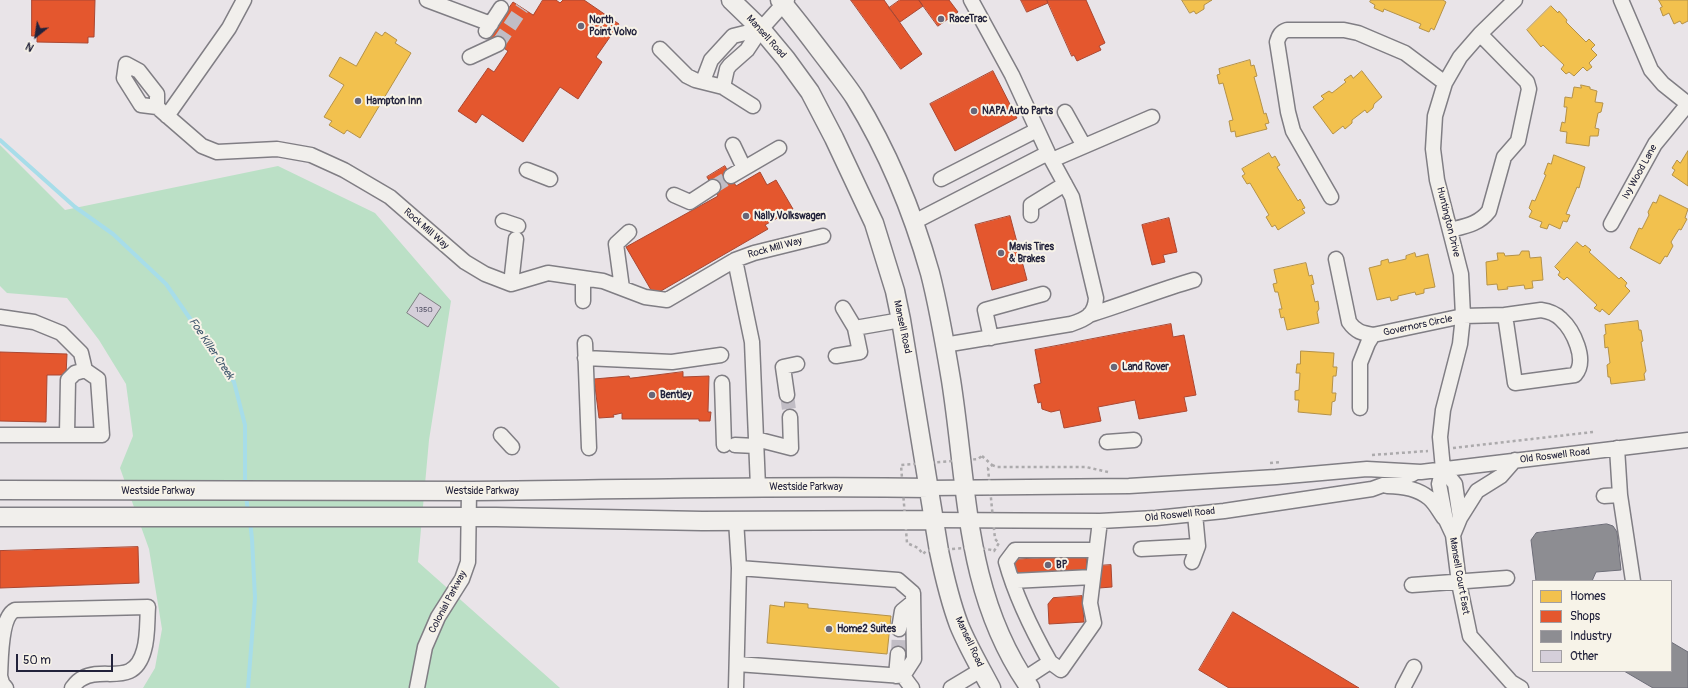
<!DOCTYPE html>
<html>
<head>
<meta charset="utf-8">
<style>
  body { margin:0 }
  #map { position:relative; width:1688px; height:688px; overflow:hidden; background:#e9e4e8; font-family:Pangolin,sans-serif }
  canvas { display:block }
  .legend { position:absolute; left:1532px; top:580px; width:140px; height:92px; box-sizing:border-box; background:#f7f3e8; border:1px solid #a29fa3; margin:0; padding:5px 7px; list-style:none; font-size:12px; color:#22223b }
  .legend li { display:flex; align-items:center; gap:8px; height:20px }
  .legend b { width:20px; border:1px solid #a29fa3 }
  .north { position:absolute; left:16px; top:16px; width:40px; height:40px; -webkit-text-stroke:3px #f7f3e8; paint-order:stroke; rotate:210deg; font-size:11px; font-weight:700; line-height:16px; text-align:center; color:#22223b }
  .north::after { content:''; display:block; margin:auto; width:14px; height:18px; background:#22223b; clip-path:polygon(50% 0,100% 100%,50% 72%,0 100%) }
  .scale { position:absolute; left:16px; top:654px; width:97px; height:18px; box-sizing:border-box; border:2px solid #22223b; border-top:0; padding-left:5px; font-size:12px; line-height:14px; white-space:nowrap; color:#22223b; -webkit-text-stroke:3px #f7f3e8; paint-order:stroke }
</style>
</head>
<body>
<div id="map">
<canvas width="1688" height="688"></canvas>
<ul class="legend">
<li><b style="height:11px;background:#f2c14e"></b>Homes</li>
<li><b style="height:11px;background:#e4572e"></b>Shops</li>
<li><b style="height:11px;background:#8d8d92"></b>Industry</li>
<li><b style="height:11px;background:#d5cfda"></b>Other</li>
</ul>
<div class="north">N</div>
<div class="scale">50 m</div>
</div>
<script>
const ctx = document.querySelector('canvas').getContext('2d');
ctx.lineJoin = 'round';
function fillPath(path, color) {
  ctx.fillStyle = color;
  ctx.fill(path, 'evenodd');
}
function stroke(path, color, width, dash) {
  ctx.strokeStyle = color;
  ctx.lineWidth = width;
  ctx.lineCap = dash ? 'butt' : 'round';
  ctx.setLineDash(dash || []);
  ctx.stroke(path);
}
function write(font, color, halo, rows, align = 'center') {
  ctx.font = font + ' Pangolin,sans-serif';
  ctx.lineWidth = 4;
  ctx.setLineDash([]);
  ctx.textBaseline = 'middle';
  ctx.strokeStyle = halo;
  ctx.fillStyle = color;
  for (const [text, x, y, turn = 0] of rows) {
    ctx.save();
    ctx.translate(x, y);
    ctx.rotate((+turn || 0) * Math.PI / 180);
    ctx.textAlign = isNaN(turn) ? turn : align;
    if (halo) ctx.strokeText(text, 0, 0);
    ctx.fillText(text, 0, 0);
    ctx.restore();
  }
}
fillPath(new Path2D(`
  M 0,145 L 65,210 L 278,166 L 375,213 L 451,301 L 429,440 L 418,562 L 560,688 L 143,688 L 155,668 L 162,629 L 149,549 L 120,468 L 133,436 L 126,384 L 99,340 L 67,298 L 7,293 L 0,286 Z`), '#bbe0c6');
const homes = new Path2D(`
  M 1182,0 L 1212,0 L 1204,5 L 1204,9 L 1196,14 L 1194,11 L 1190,13 Z
  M 1371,0 L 1443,0 L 1446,2 L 1434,30 L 1431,28 L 1429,32 L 1419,28 L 1421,24 L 1384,9 L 1383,12 L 1374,8 L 1375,5 L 1370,2 Z
  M 1659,0 L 1688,0 L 1688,21 L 1682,24 L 1680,21 L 1674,24 L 1669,13 L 1663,16 L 1660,8 L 1662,7 Z
  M 1551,6 L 1558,13 L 1559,11 L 1567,20 L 1566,22 L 1586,42 L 1589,39 L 1595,45 L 1591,49 L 1597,55 L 1589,63 L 1592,67 L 1587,71 L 1583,67 L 1574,76 L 1569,72 L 1566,74 L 1561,69 L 1564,65 L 1543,45 L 1541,47 L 1527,30 Z
  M 376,32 L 382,36 L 385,32 L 397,40 L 395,43 L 411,53 L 360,138 L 347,130 L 344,134 L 329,125 L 332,121 L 324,117 L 344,85 L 329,76 L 340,57 L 356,66 Z
  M 1250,60 L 1251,66 L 1254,65 L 1257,76 L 1254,77 L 1259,95 L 1264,114 L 1266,113 L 1269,123 L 1265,124 L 1267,129 L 1236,137 L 1235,131 L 1231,132 L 1229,121 L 1233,120 L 1223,83 L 1219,84 L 1217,75 L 1220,74 L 1219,69 Z
  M 1362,71 L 1382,97 L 1374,104 L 1373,108 L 1367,113 L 1365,110 L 1352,120 L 1352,123 L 1345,129 L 1343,126 L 1333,134 L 1313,107 L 1324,99 L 1321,96 L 1329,91 L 1332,93 L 1346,82 L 1344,80 L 1351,75 L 1353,78 Z
  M 1581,85 L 1590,87 L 1590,89 L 1597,91 L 1595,102 L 1603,103 L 1601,112 L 1598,113 L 1595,128 L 1599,129 L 1598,136 L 1590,136 L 1589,146 L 1566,143 L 1567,132 L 1560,131 L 1562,122 L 1565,123 L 1567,107 L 1564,107 L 1565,97 L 1572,98 L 1574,87 L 1581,88 Z
  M 1688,151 L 1688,186 L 1672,175 L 1675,170 L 1672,168 L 1677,160 L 1680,163 Z
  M 1269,153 L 1272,158 L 1275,156 L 1280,165 L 1277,167 L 1298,201 L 1300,199 L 1305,208 L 1302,209 L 1305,213 L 1278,230 L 1275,225 L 1272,227 L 1266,217 L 1269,215 L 1250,183 L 1247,184 L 1242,176 L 1245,174 L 1242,169 Z
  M 1554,155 L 1585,167 L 1579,188 L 1577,187 L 1566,214 L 1570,215 L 1567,222 L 1563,221 L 1560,229 L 1549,224 L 1547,229 L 1540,227 L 1542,222 L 1529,217 L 1532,211 L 1529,208 L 1532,200 L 1535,201 L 1546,175 L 1544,174 L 1548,163 L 1551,164 Z
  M 1660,195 L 1688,209 L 1685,218 L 1687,219 L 1681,230 L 1679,229 L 1671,242 L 1673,246 L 1667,257 L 1665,256 L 1660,264 L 1630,248 L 1639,228 L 1642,229 L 1649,215 L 1648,212 L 1653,202 L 1656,203 Z
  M 1577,242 L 1583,247 L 1585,245 L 1591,250 L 1589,252 L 1619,279 L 1621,277 L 1627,283 L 1625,286 L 1630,291 L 1609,315 L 1602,309 L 1600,312 L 1594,308 L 1597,305 L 1567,277 L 1564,280 L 1558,275 L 1560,272 L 1555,267 Z
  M 1522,251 L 1529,251 L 1530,258 L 1541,257 L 1543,280 L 1532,281 L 1533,288 L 1525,289 L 1524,285 L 1507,287 L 1508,289 L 1498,290 L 1497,284 L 1487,285 L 1486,262 L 1498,260 L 1497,253 L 1504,253 L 1505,256 L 1519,255 Z
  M 1415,253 L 1416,257 L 1428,254 L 1435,287 L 1424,289 L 1424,293 L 1416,295 L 1415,292 L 1398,296 L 1398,299 L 1391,301 L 1390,297 L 1377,300 L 1369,268 L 1381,265 L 1381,261 L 1388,259 L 1389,263 L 1406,259 L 1406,256 Z
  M 1306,263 L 1309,276 L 1312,275 L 1314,284 L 1311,285 L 1315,302 L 1318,301 L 1319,309 L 1317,312 L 1319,323 L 1287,330 L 1284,317 L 1281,318 L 1279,309 L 1282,309 L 1278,292 L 1275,292 L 1273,284 L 1277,283 L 1274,270 Z
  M 1638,321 L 1639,330 L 1641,330 L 1643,341 L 1641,342 L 1646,371 L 1644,374 L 1645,380 L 1611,384 L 1610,377 L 1608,377 L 1607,365 L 1610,363 L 1608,347 L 1605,348 L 1604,335 L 1606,334 L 1605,325 Z
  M 1301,351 L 1334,353 L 1333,367 L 1337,367 L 1336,376 L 1333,376 L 1332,393 L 1336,393 L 1335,401 L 1332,402 L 1331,415 L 1298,412 L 1299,400 L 1295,400 L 1295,391 L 1299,390 L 1300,373 L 1296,373 L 1297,364 L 1300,364 Z
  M 785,602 L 808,604 L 808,608 L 891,616 L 887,654 L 767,643 L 770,605 L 784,607 Z`);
fillPath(homes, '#f2c14e');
stroke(homes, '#b49148', 1);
const shops = new Path2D(`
  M 32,0 L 95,0 L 94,37 L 88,37 L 88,43 L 37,42 L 37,36 L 32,36 Z
  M 543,0 L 556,0 L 560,3 L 563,0 L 584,0 L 619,24 L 596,57 L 602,62 L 578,99 L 560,87 L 523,142 L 482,114 L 476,123 L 458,111 L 488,68 L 494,72 L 508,51 L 488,37 L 513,2 L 533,15 Z
  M 851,0 L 884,0 L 922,54 L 901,69 Z
  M 900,0 L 919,0 L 923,6 L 900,22 L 889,8 Z
  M 919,0 L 949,0 L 958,12 L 938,26 Z
  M 1021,0 L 1047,0 L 1048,3 L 1027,12 Z
  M 1047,0 L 1086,0 L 1105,43 L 1099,46 L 1101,50 L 1077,61 L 1074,55 L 1072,56 Z
  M 993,71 L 1017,118 L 955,151 L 930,104 Z
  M 725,166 L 736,186 L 760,172 L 767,185 L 776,180 L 793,209 L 765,225 L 768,229 L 654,295 L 626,247 L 718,196 L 707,177 Z
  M 1010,216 L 1027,280 L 992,290 L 975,225 Z
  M 1169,218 L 1177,252 L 1163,255 L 1165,262 L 1152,265 L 1142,225 Z
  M 1171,324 L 1173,337 L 1184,335 L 1196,395 L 1184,397 L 1187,411 L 1139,419 L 1135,400 L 1098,407 L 1101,421 L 1064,428 L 1060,410 L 1051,412 L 1042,409 L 1041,402 L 1038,403 L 1034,385 L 1041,383 L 1035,350 Z
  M 0,352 L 67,354 L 66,375 L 47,375 L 46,422 L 0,421 Z
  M 683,372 L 683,377 L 709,376 L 708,412 L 711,412 L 710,421 L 699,421 L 699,419 L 622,419 L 622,413 L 613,415 L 614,417 L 599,418 L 594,379 L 629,376 L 630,378 Z
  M 138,547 L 139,583 L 0,588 L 0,551 Z
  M 1086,555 L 1087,570 L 1011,574 L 1010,560 Z
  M 1111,565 L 1112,587 L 1099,588 L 1097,566 Z
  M 1082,596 L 1084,622 L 1049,624 L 1048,604 L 1053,598 Z
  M 1233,612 L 1359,688 L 1229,688 L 1199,670 Z`);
fillPath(shops, '#e4572e');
stroke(shops, '#aa4732', 1);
const industry = new Path2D(`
  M 1607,524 L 1613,526 L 1617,532 L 1621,570 L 1596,572 L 1592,581 L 1536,581 L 1531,540 L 1536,533 Z
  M 1671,642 L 1688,652 L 1688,688 L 1653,688 L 1624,671 L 1671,671 Z`);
fillPath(industry, '#8d8d92');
stroke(industry, '#6d6d78', 1);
stroke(new Path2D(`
  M 0,140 L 75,207 L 113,234 L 166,284 L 234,382 L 245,425 L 245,487
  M 246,495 L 248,512
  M 248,688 L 255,598 L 252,539 L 250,521`), '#a7dde9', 4);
const building = new Path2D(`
  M 420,293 L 441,307 L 428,327 L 407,313 Z`);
fillPath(building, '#d5cfda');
stroke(building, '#807e84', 1);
stroke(new Path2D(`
  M 498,44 L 522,8
  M 713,187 L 731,176
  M 787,395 L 790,417
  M 898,654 L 899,629`), '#c1bdc5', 14, [14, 7]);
const minor = new Path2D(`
  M 427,0 L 491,24
  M 1515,0 L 1480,34 L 1460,57 L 1445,83 L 1435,116 L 1433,149 L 1437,180 L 1461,274 L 1463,316 L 1460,344 L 1443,410 L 1440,437 L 1443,469 L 1439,484 L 1446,520 L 1453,535 L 1459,583 L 1470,636 L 1511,682 L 1521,688
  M 486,31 L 501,8
  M 660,49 L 687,76 L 695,80 L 723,87 L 753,106
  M 470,57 L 498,44
  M 703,81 L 711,60 L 733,36 L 761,29
  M 723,87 L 727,69 L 730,65 L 747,50 L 761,29 L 787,0
  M 157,107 L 157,94 L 139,71 L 126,64 L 124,78 L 141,105 L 157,107 L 202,146 L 217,152 L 277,149 L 311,155 L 344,170 L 390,197 L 465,262 L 485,274 L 511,284 L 548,273 L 603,281 L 645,297 L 667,300 L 735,260 L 754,253 L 823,236
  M 1065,112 L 1084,146
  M 167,116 L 229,28 L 244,0
  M 733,145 L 744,168
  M 1052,160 L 1152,117
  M 527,170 L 550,179
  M 731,176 L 779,148
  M 941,179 L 1037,130
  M 674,195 L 690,202 L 713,187
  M 1331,197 L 1293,131 L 1288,112 L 1277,42 C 1279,35 1281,32 1287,30 L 1344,30 L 1358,33 L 1405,53 L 1445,83
  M 1031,215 L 1031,205 L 1065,184
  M 503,221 L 518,226
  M 914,222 L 1048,153
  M 1611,224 L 1655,144 L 1688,104 L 1663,84 L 1651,70 L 1621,0
  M 1450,230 C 1466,226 1479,224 1489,211 L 1504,157 L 1518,141 L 1529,89 L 1527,82 L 1480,34
  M 1336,259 L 1349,322 C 1356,332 1362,333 1373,335 L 1463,316 L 1505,315
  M 735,260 L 752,342 L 758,487
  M 583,278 L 583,301
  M 511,284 L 516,239
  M 622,288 L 616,244 L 629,232
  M 1541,310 C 1548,311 1556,314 1561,319 C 1573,330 1588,360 1575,375 L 1515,383 L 1505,315 Z
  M 1089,315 C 1125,304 1159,290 1194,280
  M 0,317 L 34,322 L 61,333 L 81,353 L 85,370 L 98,379 L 102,435 L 0,435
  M 855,328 L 901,320
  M 991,338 L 985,310 L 1043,294
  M 585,343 L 589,448
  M 944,345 L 1071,324 C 1086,319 1095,315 1096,298 L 1072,197 L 1048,153 L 1012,75 L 971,0
  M 836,356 L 860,352 L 855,328 L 843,308
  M 585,358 L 672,362 L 721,355
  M 722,383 L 724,445
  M 787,395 L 783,367 L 797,364
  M 1360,408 L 1360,363 L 1368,343 L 1373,335
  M 67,434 L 68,380 L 75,373 L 85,370
  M 501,435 L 512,447
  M 756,439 L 791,448 L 790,417
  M 1107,442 L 1134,440
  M 735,445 L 756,446
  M 1443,469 L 1455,484 L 1460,518
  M 1387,486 C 1401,486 1418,489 1429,498 C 1435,503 1439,511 1444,518
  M 929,488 L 1129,486 L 1276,477 L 1367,469 L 1421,472 L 1688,440
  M 1620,495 L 1633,581
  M 1604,496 L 1620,495 L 1617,448
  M 736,520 L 739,568 L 898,580 L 913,593 L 914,659 L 903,676 L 912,688
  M 935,520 L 1100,521 L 1156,518 L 1224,511 L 1372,489 L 1413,474
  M 1453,535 L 1460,518 L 1477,491 L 1501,476 L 1515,460
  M 1141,549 L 1198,546
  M 1192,562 L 1198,546 L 1195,514
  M 1012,581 L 1093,577
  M 1412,585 L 1507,578
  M 899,629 L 902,611 L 913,602
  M 1050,662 C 1032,630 1016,598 1006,562 L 1015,550 L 1096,550
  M 737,664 L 903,676
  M 896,676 L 898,654
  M 1024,679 L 1050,662 L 1061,670 L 1094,623 L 1090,603 L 1100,521
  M 6,688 L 2,683 L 0,676 C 1,660 0,617 15,610 L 148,607 C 147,620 148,637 144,650 C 134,688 104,666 83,678 C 78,680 75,684 72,688
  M 417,688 L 425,647 L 438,617 L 462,579 L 468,562 L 469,491
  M 736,688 L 739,568
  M 951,688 L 981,670
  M 1403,688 L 1414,667`);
const major = new Path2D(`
  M 731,0 L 761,29 L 786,59 L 810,92 L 834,138 L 874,223 L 895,291 L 901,320 L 939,551 C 944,575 950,601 959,625 C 968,647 980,667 991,688
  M 780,0 C 798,21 814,43 831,65 C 839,76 848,87 855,98 C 888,152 913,213 930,273 C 939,308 945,344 951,380 C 968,488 964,594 1030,688
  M 0,490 C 157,491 314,492 472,491 C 624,490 777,485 929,488
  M 0,517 L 496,517 L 702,521 L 935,520`);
stroke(minor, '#807e84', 17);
stroke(major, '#807e84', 21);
stroke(new Path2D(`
  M 1453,448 L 1593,432
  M 1372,455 L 1428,451
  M 982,456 L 992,465 L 988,468 L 995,539 L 999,543 L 994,551 C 979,545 944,550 926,551 L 923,554 L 918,548 L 907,543 L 901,465 L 978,459 Z
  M 1270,463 L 1281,462
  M 992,465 L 997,467 L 1086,467 L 1108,472`), '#acaaac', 2.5, [3, 3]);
stroke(minor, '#f1efec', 14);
stroke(major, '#f1efec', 18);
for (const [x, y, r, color] of [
  [941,19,4,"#686678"],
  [581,26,4,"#686678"],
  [358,101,4,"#686678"],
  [974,111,4,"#686678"],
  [746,216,4,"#686678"],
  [1001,253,4,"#686678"],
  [1114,367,4,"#686678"],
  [652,395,4,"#686678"],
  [1048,565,4,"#686678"],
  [829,629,4,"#686678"]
]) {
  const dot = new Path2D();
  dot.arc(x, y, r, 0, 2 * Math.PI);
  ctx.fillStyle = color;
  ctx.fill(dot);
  stroke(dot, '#f7f3e8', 1.5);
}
write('8px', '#504f64', null, [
  ["1350",424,310]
]);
write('bold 10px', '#22223b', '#f7f3e8', [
  ["RaceTrac",949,19],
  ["North",589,20],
  ["Point Volvo",589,32],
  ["Hampton Inn",366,101],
  ["NAPA Auto Parts",982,111],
  ["Nally Volkswagen",754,216],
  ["Mavis Tires",1009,247],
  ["& Brakes",1009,259],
  ["Land Rover",1122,367],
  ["Bentley",660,395],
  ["BP",1056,565],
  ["Home2 Suites",837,629]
], 'left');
write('10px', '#22223b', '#f7f3e8', [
  ["Mansell Road",766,37,48],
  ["Ivy Wood Lane",1640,172,-61],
  ["Huntington Drive",1448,222,76],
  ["Rock Mill Way",426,229,41],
  ["Rock Mill Way",775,248,-15],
  ["Governors Circle",1418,326,-12],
  ["Mansell Road",902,327,78],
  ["Old Roswell Road",1555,456,-7],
  ["Westside Parkway",806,487],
  ["Westside Parkway",158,491],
  ["Westside Parkway",482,491],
  ["Old Roswell Road",1180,515,-6],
  ["Mansell Court East",1459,576,80],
  ["Colonial Parkway",448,602,-62],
  ["Mansell Road",969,642,65]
]);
write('italic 11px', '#42596f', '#f7f3e8', [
  ["Foe Killer Creek",211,349,56]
]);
</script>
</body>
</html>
